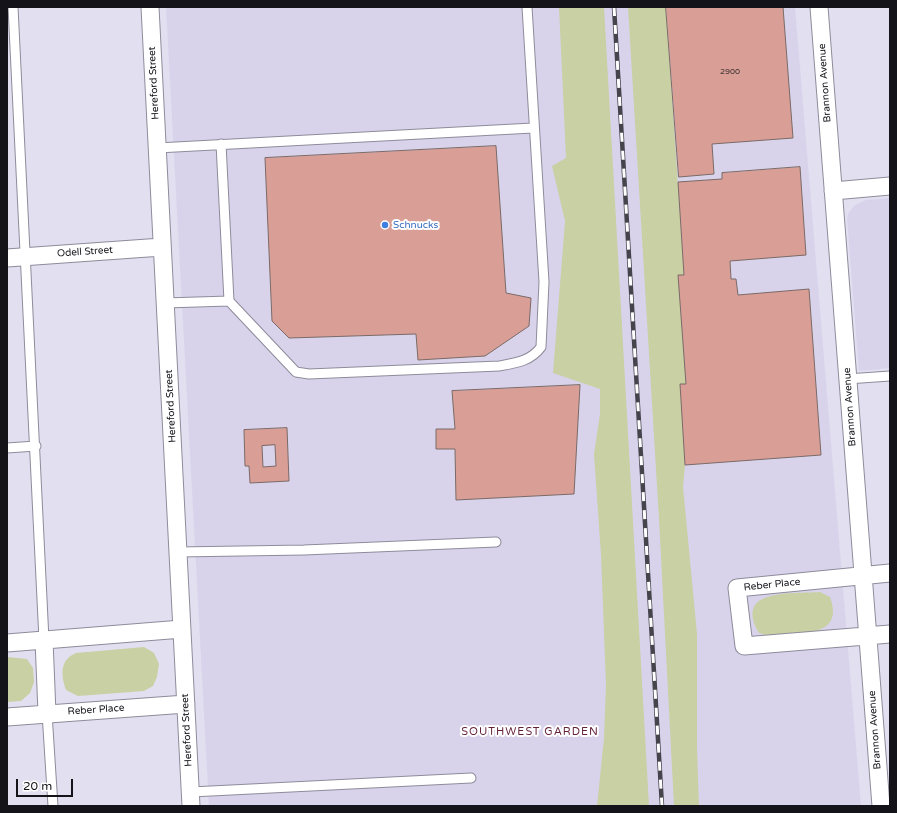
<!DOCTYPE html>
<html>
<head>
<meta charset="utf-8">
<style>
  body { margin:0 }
  #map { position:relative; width:897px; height:813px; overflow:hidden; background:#e2dff0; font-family:"Varela Round",sans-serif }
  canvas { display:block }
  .frame { position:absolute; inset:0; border:8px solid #141319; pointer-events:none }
  .scale { position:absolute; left:16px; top:779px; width:57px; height:18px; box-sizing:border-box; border:2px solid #141319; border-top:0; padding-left:5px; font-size:12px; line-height:14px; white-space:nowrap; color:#141319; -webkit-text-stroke:3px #fff; paint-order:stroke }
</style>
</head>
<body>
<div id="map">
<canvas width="897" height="813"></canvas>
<div class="frame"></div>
<div class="scale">20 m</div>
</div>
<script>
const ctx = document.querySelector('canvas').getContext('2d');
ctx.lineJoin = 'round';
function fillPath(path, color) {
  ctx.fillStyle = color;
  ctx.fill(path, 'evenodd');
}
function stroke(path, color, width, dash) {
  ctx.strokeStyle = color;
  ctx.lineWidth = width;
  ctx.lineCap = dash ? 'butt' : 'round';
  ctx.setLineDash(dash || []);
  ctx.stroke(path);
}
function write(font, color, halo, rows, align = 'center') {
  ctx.font = font + ' "Varela Round",sans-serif';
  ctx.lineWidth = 4;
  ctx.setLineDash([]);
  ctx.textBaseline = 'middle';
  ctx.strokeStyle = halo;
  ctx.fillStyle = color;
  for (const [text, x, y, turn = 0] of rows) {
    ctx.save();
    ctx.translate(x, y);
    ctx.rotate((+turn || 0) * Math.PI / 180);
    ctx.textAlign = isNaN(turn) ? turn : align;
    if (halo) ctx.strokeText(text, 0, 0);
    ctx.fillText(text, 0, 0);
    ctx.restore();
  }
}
fillPath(new Path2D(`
  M 166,7 L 795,7 L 861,806 L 209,806 Z
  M 890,198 L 890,368 L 859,371 L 847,218 L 849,212 L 855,205 L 866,200 Z`), '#d8d3eb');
fillPath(new Path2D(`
  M 559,7 L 604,7 L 649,806 L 597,806 L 604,738 L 606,686 L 601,555 L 594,454 L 600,414 L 600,389 L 553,373 L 565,221 L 552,166 L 566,158 Z
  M 628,7 L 666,7 L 684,275 L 678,276 L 686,384 L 680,384 L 685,465 L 683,487 L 697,634 L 697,748 L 699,806 L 674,806 L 659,519 Z
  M 820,592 L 830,597 C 841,627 820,632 795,635 C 782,636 772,638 759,633 C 733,588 792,594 820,592 Z
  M 144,647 L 154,653 L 159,664 L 157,677 L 153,686 L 144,691 L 78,696 L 66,690 C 61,676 59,660 76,653 Z
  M 7,657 L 27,659 L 33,668 L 34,682 L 30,693 L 21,701 L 7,702 Z`), '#c9d0a3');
const building = new Path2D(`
  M 666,7 L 783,7 L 793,138 L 712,144 L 714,174 L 679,177 Z
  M 496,146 L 506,293 L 531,298 L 529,326 L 485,356 L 418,360 L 416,334 L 289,338 L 272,321 L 265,158 Z
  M 800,167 L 806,255 L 730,261 L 731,279 L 736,279 L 738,295 L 809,289 L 821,455 L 685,465 L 680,384 L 686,384 L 678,275 L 684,275 L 678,182 L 722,179 L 722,173 Z
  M 580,385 L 574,494 L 456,500 L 455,449 L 436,449 L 436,429 L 455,429 L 452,391 Z
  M 287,428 L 289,481 L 250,483 L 249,466 L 245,466 L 244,430 ZM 275,445 L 276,466 L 263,467 L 262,446 Z`);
fillPath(building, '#d99f96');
stroke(building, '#7b6a67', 1);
const service = new Path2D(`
  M 13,7 L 44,640
  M 221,144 L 229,301
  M 157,148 L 533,128
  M 165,303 L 229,301 L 296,372 L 309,374 L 499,366 C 516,363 531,361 541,347 L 544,282 L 527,7
  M 847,379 L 890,376
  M 7,448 L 36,446
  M 178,552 L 304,550 L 496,542
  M 47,713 L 53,806
  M 191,792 L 471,778`);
const minor = new Path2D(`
  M 150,7 L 191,806
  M 819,7 L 881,806
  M 833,191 L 890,186
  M 7,258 L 162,247
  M 890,573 L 737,588 L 744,646 L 890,634
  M 44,640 L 47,713
  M 7,643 L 182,629
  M 7,717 L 186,704`);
stroke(service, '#8e8b9a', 11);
stroke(minor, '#8e8b9a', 19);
stroke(service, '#fff', 9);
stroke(minor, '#fff', 17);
const rail = new Path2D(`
  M 614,7 L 662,806`);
stroke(rail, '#45444c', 4.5);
stroke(rail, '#fff', 3, [9]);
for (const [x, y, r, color] of [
  [385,225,4,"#3f7fe0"]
]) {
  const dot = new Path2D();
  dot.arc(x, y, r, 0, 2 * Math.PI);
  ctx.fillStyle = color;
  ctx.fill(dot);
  stroke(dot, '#fff', 1.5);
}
write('8px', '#453638', null, [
  ["2900",730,72]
]);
write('10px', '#141319', '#fff', [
  ["Hereford Street",154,83,-93],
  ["Brannon Avenue",825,83,-94],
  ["Odell Street",85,252,-4],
  ["Hereford Street",171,406,-93],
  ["Brannon Avenue",850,407,-94],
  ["Reber Place",772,585,-6],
  ["Reber Place",96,710,-4],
  ["Hereford Street",187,730,-93],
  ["Brannon Avenue",875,730,-94]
]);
write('10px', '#366cbe', '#fff', [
  ["Schnucks",393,225]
], 'left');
ctx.letterSpacing = '1px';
write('11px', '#621f36', '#fff', [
  ["SOUTHWEST GARDEN",530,732]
]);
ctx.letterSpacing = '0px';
</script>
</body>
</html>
